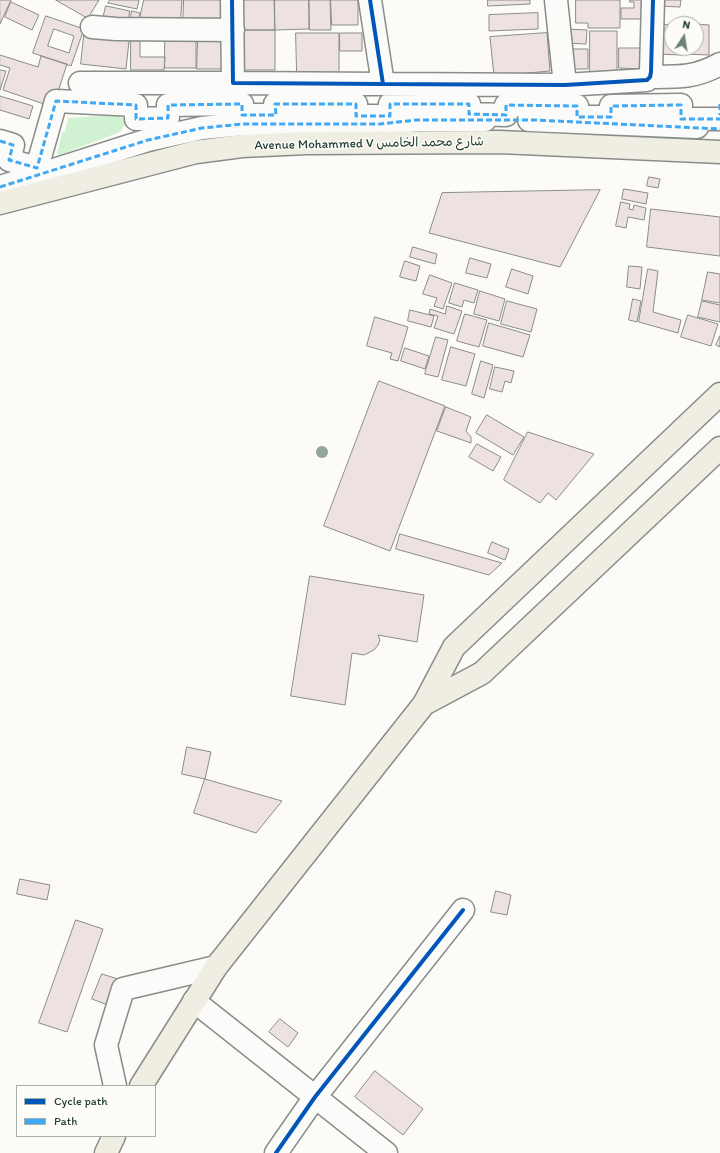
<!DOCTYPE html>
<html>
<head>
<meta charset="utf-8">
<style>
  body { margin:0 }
  #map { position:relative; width:720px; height:1153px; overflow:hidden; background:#fcfbf8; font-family:Itim,sans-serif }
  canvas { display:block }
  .legend { position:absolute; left:16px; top:1085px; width:140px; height:52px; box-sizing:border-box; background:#fdfcf7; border:1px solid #a4b0a9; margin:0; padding:5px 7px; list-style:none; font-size:12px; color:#1f3d34 }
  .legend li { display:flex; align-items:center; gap:8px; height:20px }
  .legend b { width:20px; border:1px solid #a4b0a9 }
  .north { position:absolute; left:664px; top:16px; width:40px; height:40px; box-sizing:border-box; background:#fdfcf7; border:1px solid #a4b0a9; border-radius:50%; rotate:12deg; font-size:11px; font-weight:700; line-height:16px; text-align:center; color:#1f3d34 }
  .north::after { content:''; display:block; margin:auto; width:14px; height:18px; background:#6c8079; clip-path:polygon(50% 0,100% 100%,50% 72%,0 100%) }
</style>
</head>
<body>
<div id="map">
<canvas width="720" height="1153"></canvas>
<ul class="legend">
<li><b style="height:5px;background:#0057b8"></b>Cycle path</li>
<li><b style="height:5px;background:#3fa9f5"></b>Path</li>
</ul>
<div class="north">N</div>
</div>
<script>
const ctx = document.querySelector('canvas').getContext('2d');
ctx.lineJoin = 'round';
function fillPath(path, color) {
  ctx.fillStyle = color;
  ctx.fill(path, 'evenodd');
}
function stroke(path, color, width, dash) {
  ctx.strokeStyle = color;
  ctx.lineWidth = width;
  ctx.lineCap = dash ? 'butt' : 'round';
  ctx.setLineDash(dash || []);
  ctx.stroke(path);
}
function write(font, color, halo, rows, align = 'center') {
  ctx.font = font + ' Itim,"Playpen Sans Arabic",sans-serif';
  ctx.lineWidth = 3;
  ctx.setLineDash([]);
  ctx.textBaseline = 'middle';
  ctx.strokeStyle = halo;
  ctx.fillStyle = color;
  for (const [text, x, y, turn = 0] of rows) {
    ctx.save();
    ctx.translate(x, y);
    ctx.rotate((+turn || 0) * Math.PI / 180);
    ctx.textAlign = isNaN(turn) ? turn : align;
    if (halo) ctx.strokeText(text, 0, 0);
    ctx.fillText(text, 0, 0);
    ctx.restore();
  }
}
fillPath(new Path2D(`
  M 114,115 L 120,116 L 125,120 L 126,123 L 120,132 L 62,154 L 59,155 L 57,153 L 62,133 L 65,131 L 68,118 Z`), '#d0f2d2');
const building = new Path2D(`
  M 0,0 L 11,0 L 0,24 Z
  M 56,0 L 99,0 L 88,18 Z
  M 110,0 L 139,0 L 137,9 L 108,3 Z
  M 144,0 L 182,0 L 180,27 L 138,27 Z
  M 184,0 L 224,0 L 227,28 L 183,28 Z
  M 240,0 L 274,0 L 275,30 L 240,30 Z
  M 275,0 L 309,0 L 309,29 L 275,30 Z
  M 309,0 L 330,0 L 331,30 L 310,30 Z
  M 331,0 L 358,0 L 358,25 L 332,25 Z
  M 488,0 L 530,0 L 530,4 L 488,6 Z
  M 576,0 L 620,0 L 620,28 L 588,28 L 588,23 L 576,23 Z
  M 630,0 L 643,0 L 643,19 L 621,19 L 621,8 L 634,8 L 634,2 L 630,2 Z
  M 659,0 L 681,0 L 680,7 L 659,6 Z
  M 11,2 L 39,15 L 32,30 L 5,17 Z
  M 106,6 L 130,11 L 126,28 L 102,23 Z
  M 132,11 L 140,13 L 137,28 L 129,26 Z
  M 538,13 L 538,29 L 489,31 L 489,15 Z
  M 46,16 L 84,29 L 71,66 L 33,53 ZM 54,29 L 74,36 L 69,53 L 48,46 Z
  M 657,24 L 672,25 L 672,48 L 682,48 L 682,55 L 656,54 Z
  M 696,24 L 709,25 L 709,55 L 683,54 L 684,48 L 696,48 Z
  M 566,29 L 587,30 L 586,44 L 566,43 Z
  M 241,30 L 275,30 L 275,70 L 241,70 Z
  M 590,31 L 617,31 L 617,73 L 590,73 Z
  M 296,33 L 339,33 L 339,73 L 297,73 Z
  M 340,33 L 362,33 L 362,51 L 340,51 Z
  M 547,33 L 550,71 L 494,76 L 490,37 Z
  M 84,36 L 129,41 L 126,69 L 81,64 Z
  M 165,40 L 196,41 L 196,68 L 165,68 Z
  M 198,40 L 224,40 L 224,69 L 197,69 Z
  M 131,41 L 140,41 L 140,57 L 165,57 L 164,70 L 131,70 Z
  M 619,48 L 642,48 L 642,69 L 619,68 Z
  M 566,49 L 588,49 L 588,69 L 566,69 Z
  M 0,55 L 38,67 L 41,56 L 67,64 L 53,107 L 3,90 L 10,68 L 0,65 Z
  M 0,70 L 6,71 L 0,90 Z
  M 0,96 L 33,106 L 29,119 L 0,110 Z
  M 649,177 L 660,179 L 658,188 L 647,186 Z
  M 624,189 L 648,193 L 646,204 L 622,199 Z
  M 600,190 L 560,267 L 429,233 L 442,193 Z
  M 621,202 L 630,204 L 629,209 L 633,210 L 634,205 L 646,208 L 644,220 L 628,217 L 626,228 L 616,226 Z
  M 651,209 L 720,217 L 720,256 L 647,247 Z
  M 413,247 L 437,254 L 435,264 L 410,257 Z
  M 470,258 L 491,264 L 487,278 L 466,273 Z
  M 405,261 L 420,266 L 416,281 L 400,277 Z
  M 629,266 L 642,267 L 640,289 L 627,287 Z
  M 512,269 L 533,276 L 528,294 L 506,287 Z
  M 648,269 L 658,271 L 653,312 L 681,320 L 678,333 L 639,322 Z
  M 708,272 L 720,274 L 720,303 L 702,300 Z
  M 430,275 L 452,283 L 443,309 L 434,306 L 437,298 L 423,294 Z
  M 455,283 L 478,290 L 474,303 L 464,300 L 462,307 L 449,303 Z
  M 480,291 L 505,299 L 499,321 L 474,314 Z
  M 633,299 L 641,301 L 637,322 L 629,320 Z
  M 507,301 L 537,309 L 531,332 L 501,324 Z
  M 702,301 L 720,305 L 720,322 L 698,317 Z
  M 447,306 L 462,311 L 454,334 L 434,328 L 438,316 L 429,314 L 430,309 L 445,314 Z
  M 410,310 L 434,316 L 431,327 L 408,321 Z
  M 465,314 L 487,320 L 479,347 L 457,341 Z
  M 688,315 L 718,324 L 711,346 L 681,337 Z
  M 375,317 L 408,327 L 398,361 L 390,359 L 392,353 L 367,346 Z
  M 489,323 L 530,335 L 523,357 L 483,346 Z
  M 720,336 L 720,347 L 716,345 Z
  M 436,337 L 448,340 L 438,377 L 425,374 Z
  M 451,347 L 475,354 L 466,386 L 442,380 Z
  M 405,348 L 429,356 L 425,369 L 401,361 Z
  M 481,361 L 493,365 L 484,398 L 472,394 Z
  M 495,367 L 514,371 L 511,383 L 505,381 L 502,392 L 490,389 Z
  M 379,381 L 445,406 L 390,551 L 324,526 Z
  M 446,407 L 471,417 L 466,431 L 471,437 L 471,443 L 437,431 Z
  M 487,415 L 524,437 L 513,455 L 476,433 Z
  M 528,432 L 594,454 L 556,500 L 548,493 L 540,503 L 504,480 Z
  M 477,444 L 501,457 L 493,471 L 469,457 Z
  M 400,534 L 502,563 L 489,575 L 396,549 Z
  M 492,542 L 509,549 L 505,560 L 488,553 Z
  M 310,576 L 424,595 L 417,642 L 378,635 L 380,640 L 378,645 L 374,650 L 364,655 L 352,653 L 345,705 L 291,696 Z
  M 187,747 L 211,752 L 205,779 L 182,774 Z
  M 205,779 L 282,801 L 256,833 L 194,813 Z
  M 20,879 L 50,885 L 47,900 L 17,894 Z
  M 496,891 L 511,895 L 507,915 L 491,912 Z
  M 76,920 L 103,929 L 67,1032 L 39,1023 Z
  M 102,974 L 137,985 L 126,1012 L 92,999 Z
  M 280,1019 L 298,1033 L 288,1047 L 269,1032 Z
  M 375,1071 L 423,1109 L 403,1135 L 355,1097 Z`);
fillPath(building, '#eee2e0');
stroke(building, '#888d8a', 1);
const minor = new Path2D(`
  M 232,0 L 233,83 L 383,84
  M 370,0 L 383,84 L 565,85 L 647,80 L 650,77 L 651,72 L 653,0
  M 556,0 L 565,85
  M 92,27 L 116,29 L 233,30
  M 650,77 C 678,77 695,78 720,64
  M 80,83 L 233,83
  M 529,120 L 697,127
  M 0,141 L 13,145 L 9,160 L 37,168 L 56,101 L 136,105 L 136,119 L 168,118 L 168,105 L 242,104 L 242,115 L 276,115 L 275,104 L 356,104 L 356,116 L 390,116 L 390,104 L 469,104 L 469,114 L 506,115 L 506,105 L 577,106 L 577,117 L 611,117 L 611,106 L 681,105 L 681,119 L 720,119
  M 0,187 L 148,140 L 202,128 L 243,124 L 380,124 L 417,120 L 485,120
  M 194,1001 L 386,1153
  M 115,1086 L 106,1045 L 123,989 L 216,967
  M 276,1153 L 315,1097 L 463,910`);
const major = new Path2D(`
  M 0,203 L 196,152 L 242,146 L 307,143 L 500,142 L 720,152
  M 424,704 L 482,673 L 720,448
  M 141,1086 L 216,967 L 424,704 L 454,647 L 720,394
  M 106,1153 L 114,1136`);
stroke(minor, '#888d8a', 25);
stroke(major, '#888d8a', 25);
stroke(minor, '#fbfbf9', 22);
stroke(major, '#f0ede2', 22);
stroke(new Path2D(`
  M 720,104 L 720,115
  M 0,141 L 13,145 L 9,160 L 37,168 L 56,101 L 136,105 L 136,119 L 168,118 L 168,105 L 242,104 L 242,115 L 276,115 L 275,104 L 356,104 L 356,116 L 390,116 L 390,104 L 469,104 L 469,114 L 506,115 L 506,105 L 577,106 L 577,117 L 611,117 L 611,106 L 681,105 L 681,119 L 720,119
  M 0,187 L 148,140 L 202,128 L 243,124 L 380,124 L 417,120 L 535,120 L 720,129`), '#3fa9f5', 3, [6, 3]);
stroke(new Path2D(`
  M 232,0 L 233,83 L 383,84
  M 370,0 L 383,84 L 565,85 L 647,80 L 650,77 L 651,72 L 653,0
  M 276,1153 L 315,1097 L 463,910`), '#0057b8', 4);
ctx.fillStyle = '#92a69a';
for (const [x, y] of [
  [322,452]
]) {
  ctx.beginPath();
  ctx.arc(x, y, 6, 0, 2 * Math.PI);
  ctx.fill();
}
write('13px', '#1f3d34', '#fdfcf7', [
  ["Avenue Mohammed V شارع محمد الخامس",369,144,-1]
]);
</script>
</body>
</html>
